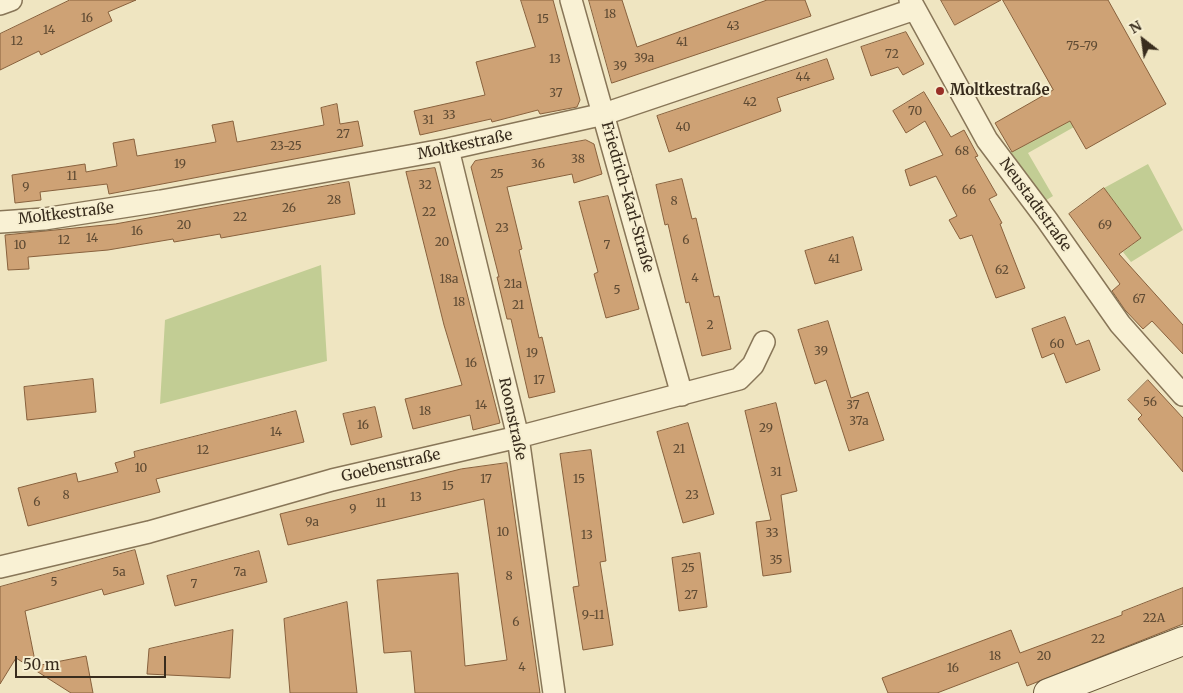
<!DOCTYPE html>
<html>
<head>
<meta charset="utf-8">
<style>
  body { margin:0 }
  #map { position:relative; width:1183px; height:693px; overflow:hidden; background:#efe5c1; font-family:Merriweather,serif }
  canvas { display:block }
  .north { position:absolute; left:1118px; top:15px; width:50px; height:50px; -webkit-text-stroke:4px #f6eed0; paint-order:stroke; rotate:330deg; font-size:14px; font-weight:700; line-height:20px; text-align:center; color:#382c1d }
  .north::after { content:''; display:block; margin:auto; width:18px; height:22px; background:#382c1d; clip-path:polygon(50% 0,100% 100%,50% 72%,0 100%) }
  .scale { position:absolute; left:15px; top:656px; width:151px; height:22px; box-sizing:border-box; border:2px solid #382c1d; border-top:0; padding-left:6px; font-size:15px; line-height:18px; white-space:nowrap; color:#382c1d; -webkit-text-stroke:4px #f6eed0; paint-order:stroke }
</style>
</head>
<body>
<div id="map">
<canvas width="1183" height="693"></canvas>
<div class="north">N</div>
<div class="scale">50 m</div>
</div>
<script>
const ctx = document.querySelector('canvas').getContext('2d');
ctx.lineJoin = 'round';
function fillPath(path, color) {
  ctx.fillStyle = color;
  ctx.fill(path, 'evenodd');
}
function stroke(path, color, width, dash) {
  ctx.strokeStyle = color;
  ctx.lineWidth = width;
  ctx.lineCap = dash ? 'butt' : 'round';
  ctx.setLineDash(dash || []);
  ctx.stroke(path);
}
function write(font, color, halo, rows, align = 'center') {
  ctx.font = font + ' Merriweather,serif';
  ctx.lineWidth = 4;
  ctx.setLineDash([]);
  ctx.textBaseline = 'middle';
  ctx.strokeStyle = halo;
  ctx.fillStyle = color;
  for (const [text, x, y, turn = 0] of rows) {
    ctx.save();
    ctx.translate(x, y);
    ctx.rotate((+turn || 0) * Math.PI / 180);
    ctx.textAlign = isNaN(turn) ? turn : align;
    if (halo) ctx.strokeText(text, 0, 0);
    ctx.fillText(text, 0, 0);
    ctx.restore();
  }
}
fillPath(new Path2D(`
  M 1070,121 L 1074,127 L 1028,153 L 1053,196 L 1043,202 L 1011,152 Z
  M 1148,164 L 1183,230 L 1131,262 L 1123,252 L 1141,238 L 1104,188 Z
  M 321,265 L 327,361 L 160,404 L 165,320 Z`), '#c2cd94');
const building = new Path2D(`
  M 70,0 L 136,0 L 108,12 L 112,21 L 41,55 L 39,51 L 0,70 L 0,34 Z
  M 521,0 L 553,0 L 580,100 L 577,107 L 540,114 L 538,110 L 492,122 L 491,119 L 420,135 L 414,111 L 485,95 L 476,62 L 535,47 Z
  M 589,0 L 622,0 L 637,47 L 767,0 L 805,0 L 811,16 L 612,83 Z
  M 941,0 L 1001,0 L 955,25 Z
  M 1003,0 L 1108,0 L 1166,104 L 1086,149 L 1070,121 L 1012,152 L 995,123 L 1053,90 Z
  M 906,32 L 924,64 L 903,75 L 898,67 L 871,76 L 861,47 Z
  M 827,59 L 834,79 L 777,98 L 781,111 L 669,152 L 657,116 Z
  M 924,92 L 951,137 L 964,130 L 978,156 L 975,157 L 997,195 L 989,199 L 1002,223 L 1000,224 L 1025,288 L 996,298 L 972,235 L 960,239 L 949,220 L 957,216 L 936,176 L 910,186 L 905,170 L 943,155 L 925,121 L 906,133 L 893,111 Z
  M 337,104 L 340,124 L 358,121 L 363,146 L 109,194 L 107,184 L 40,192 L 41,200 L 15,203 L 12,175 L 85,164 L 86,172 L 117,166 L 113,143 L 134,139 L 137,156 L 216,142 L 212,125 L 233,121 L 237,142 L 324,125 L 321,108 Z
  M 586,140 L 594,144 L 602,174 L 574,183 L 572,174 L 507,187 L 522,249 L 519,250 L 539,338 L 542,337 L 555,392 L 529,398 L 511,319 L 507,319 L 497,277 L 499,277 L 471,167 L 475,161 Z
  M 435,168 L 500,423 L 473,430 L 470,415 L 413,429 L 405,399 L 462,385 L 444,325 L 406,172 Z
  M 682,179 L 692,219 L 696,218 L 714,297 L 719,296 L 731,349 L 702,356 L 689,302 L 686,303 L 668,224 L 665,225 L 656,185 Z
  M 349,182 L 355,214 L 221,238 L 220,234 L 174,242 L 173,239 L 108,250 L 28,257 L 29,269 L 8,270 L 5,235 L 115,224 Z
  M 1104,188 L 1141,238 L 1119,254 L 1183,325 L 1183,354 L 1152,321 L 1143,329 L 1125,310 L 1112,291 L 1120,284 L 1069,214 Z
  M 608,196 L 639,309 L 606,318 L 594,274 L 598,272 L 579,202 Z
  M 853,237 L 862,270 L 815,284 L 805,251 Z
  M 1065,317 L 1076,345 L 1089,340 L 1100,370 L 1066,383 L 1054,353 L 1042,358 L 1032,329 Z
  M 828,321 L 851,398 L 868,392 L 884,440 L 849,451 L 826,380 L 815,384 L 798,330 Z
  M 93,379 L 96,412 L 27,420 L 24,387 Z
  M 1148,380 L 1183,418 L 1183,472 L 1138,419 L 1142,415 L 1128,400 Z
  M 776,403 L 797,491 L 781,495 L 791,572 L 763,576 L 756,522 L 771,520 L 745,411 Z
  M 375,407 L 382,437 L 351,445 L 343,414 Z
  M 296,411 L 304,442 L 156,479 L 160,492 L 28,526 L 18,488 L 76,473 L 78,482 L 118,472 L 115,463 L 135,457 L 134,452 Z
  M 688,423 L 714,514 L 683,523 L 657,432 Z
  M 591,450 L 606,561 L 600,562 L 613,645 L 583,650 L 573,587 L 579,586 L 560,454 Z
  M 507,463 L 540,693 L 415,693 L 411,651 L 384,653 L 377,580 L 458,573 L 465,666 L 507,660 L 484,499 L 288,545 L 280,514 L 461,469 Z
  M 135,550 L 144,584 L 104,595 L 102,589 L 25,611 L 36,666 L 86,656 L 93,693 L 71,693 L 16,658 L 0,684 L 0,587 Z
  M 259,551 L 267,582 L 175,606 L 167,576 Z
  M 700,553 L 707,607 L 679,611 L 672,558 Z
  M 1183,588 L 1183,624 L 1027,686 L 1018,662 L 937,693 L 888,693 L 882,678 L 1011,630 L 1020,653 L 1122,615 L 1122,612 Z
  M 347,602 L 357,693 L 290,693 L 284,619 Z
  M 233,630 L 230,678 L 147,674 L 149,649 Z`);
fillPath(building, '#cea275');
stroke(building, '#88613d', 1);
const street = new Path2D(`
  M 571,0 L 682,395
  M 910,0 L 987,140 L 1047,220 L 1120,324 L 1183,395
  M 0,4 L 11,0
  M 448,149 L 518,437 L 554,693
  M 0,222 L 44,219 L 161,201 L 448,149 L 604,114 L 915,9
  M 0,567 L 149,532 L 332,480 L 518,437 L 739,379 L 753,365 L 764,342`);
const secondary = new Path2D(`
  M 1048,693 L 1183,641`);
stroke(street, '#887658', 24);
stroke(secondary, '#6a573b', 30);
stroke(street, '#f9f1d4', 21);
stroke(secondary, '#f9f1d4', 28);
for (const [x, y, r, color] of [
  [940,91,5,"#992f27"]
]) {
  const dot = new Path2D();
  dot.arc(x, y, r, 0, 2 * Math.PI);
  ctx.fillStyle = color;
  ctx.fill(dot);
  stroke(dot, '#f6eed0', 2);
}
write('12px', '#5e4a33', null, [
  ["18",610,15],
  ["16",87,19],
  ["15",543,20],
  ["43",733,27],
  ["14",49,31],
  ["12",17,42],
  ["41",682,43],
  ["75-79",1082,47],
  ["72",892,55],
  ["39a",644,59],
  ["13",555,60],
  ["39",620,67],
  ["44",803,78],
  ["37",556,94],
  ["42",750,103],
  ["70",915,112],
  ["33",449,116],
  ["31",428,121],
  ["40",683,128],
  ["27",343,135],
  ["23-25",286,147],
  ["68",962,152],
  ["38",578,160],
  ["19",180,165],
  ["36",538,165],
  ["25",497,175],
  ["11",72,177],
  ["32",425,186],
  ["9",26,188],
  ["66",969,191],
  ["28",334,201],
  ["8",674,202],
  ["26",289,209],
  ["22",429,213],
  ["22",240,218],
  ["20",184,226],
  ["69",1105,226],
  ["23",502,229],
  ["16",137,232],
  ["14",92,239],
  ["12",64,241],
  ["6",686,241],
  ["20",442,243],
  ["10",20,246],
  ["7",607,246],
  ["41",834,260],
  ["62",1002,271],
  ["4",695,279],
  ["18a",449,280],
  ["21a",513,285],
  ["5",617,291],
  ["67",1139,300],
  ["18",459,303],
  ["21",518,306],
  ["2",710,326],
  ["60",1057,345],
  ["39",821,352],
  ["19",532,354],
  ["16",471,364],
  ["17",539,381],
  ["56",1150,403],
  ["14",481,406],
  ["37",853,406],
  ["18",425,412],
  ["37a",859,422],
  ["16",363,426],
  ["29",766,429],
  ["14",276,433],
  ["21",679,450],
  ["12",203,451],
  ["10",141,469],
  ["31",776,473],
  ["17",486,480],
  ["15",579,480],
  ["15",448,487],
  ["8",66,496],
  ["23",692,496],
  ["13",416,498],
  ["6",37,503],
  ["11",381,504],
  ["9",353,510],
  ["9a",312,523],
  ["10",503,533],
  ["33",772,534],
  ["13",587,536],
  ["35",776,561],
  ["25",688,569],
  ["5a",119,573],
  ["7a",240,573],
  ["8",509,577],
  ["5",54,583],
  ["7",194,585],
  ["27",691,596],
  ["9-11",593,616],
  ["22A",1154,619],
  ["6",516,623],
  ["22",1098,640],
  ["18",995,657],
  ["20",1044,657],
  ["4",522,668],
  ["16",953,669]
]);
write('bold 15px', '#382c1d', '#f6eed0', [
  ["Moltkestraße",950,91]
], 'left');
write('15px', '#382c1d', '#f6eed0', [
  ["Moltkestraße",465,145,-12],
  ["Friedrich-Karl-Straße",627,197,74],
  ["Neustadtstraße",1035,205,54],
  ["Moltkestraße",66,214,-7],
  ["Roonstraße",512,419,78],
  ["Goebenstraße",391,466,-13]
]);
</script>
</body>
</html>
